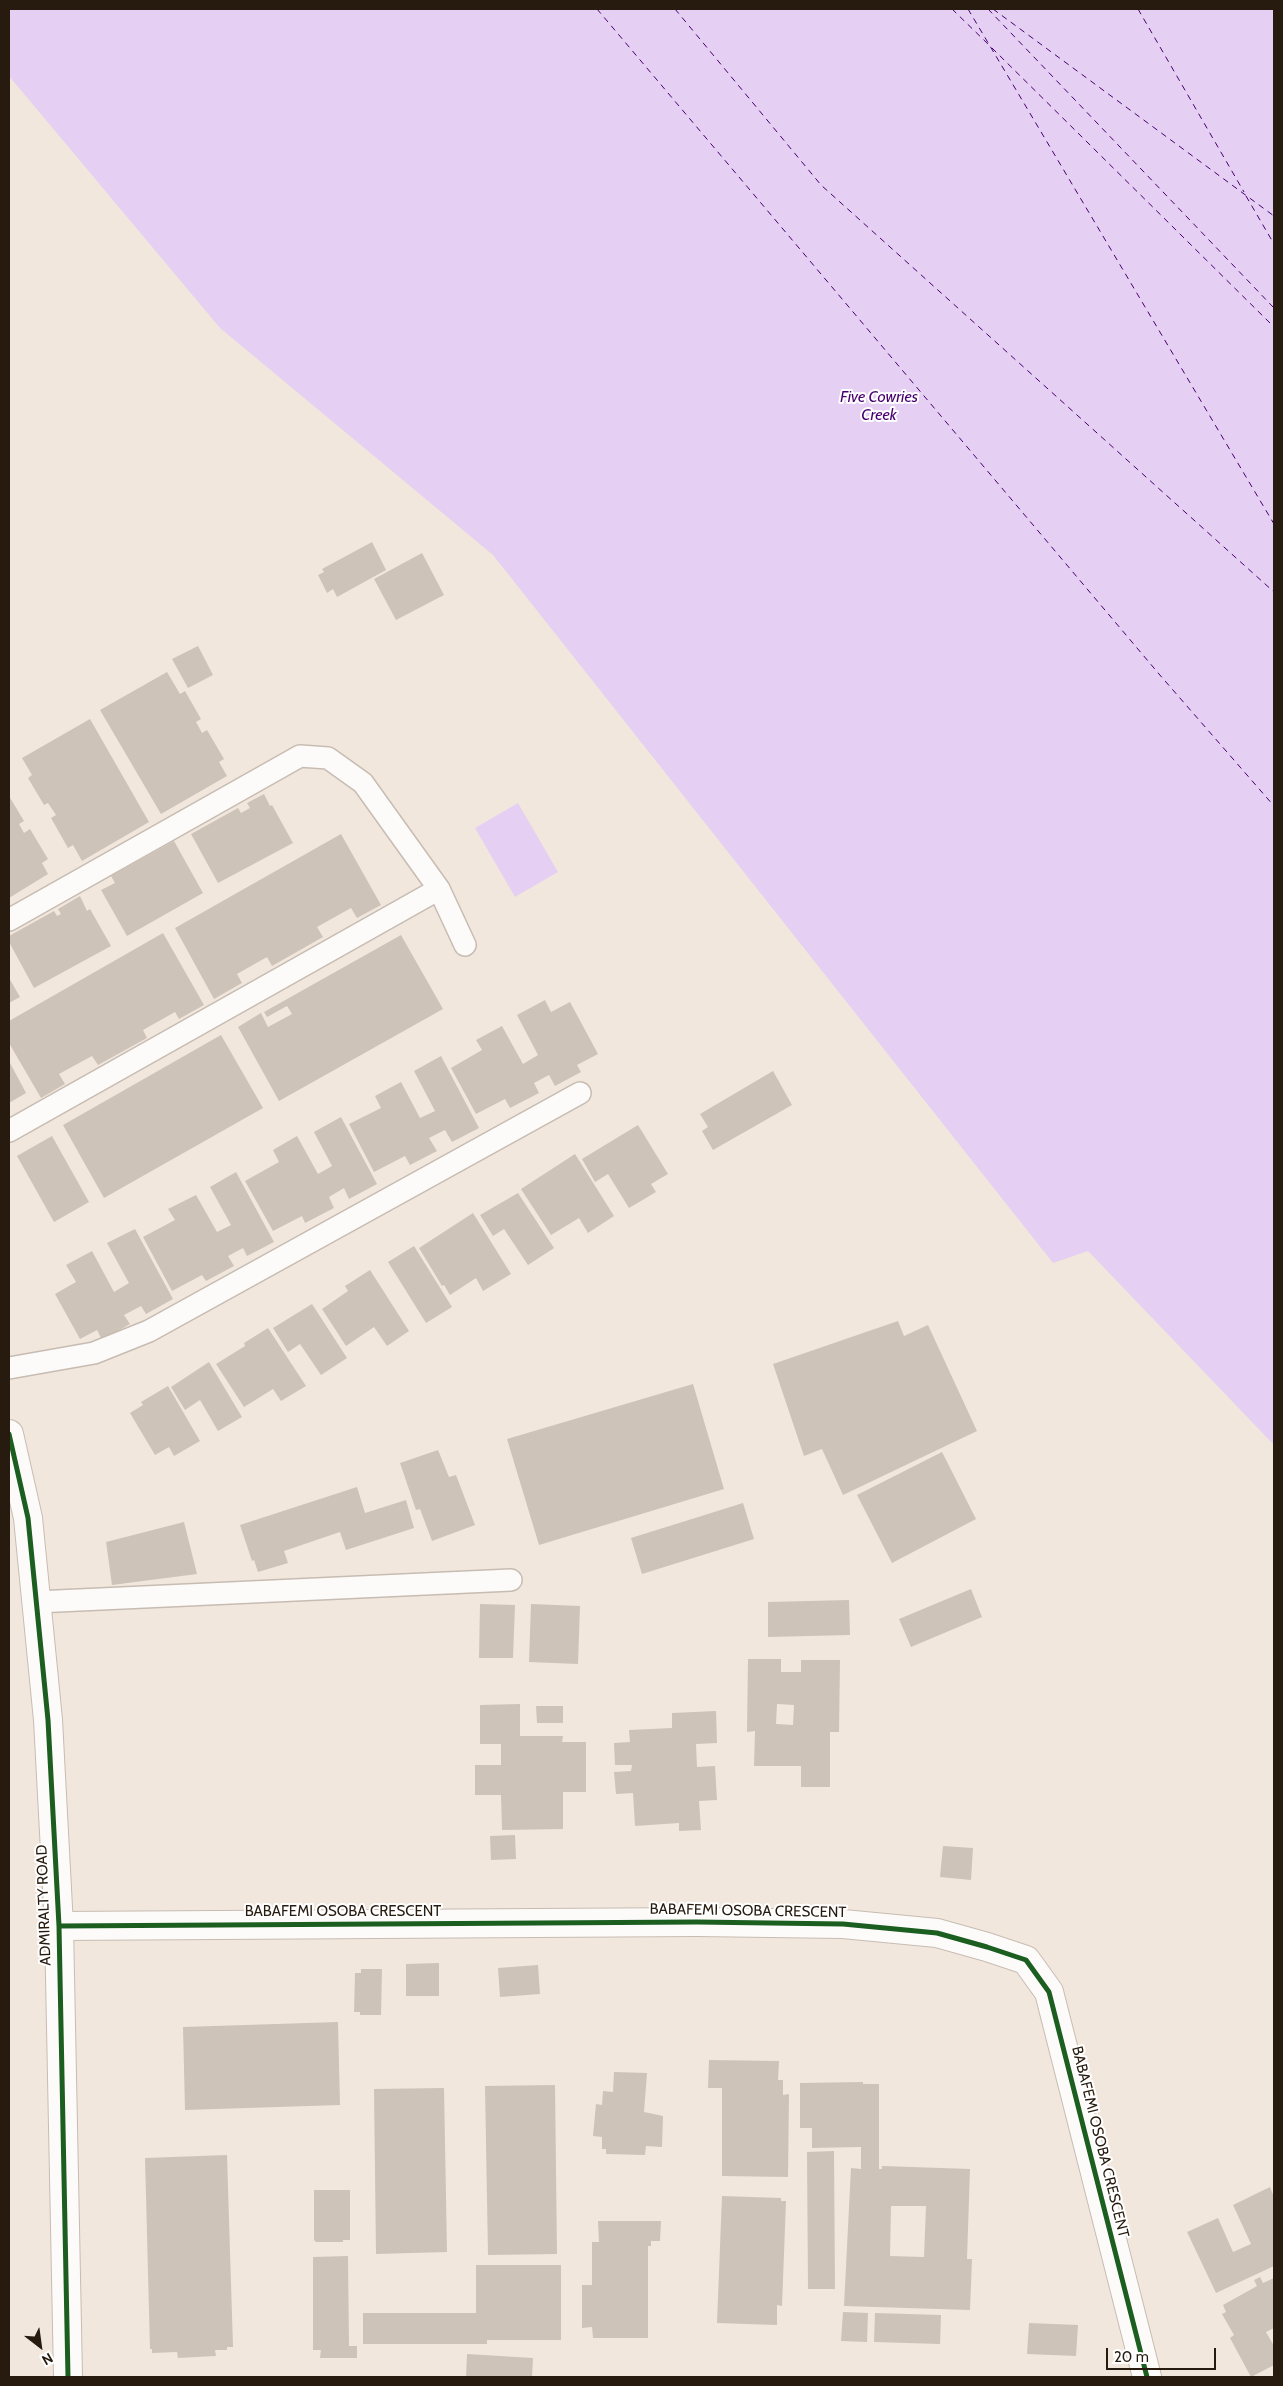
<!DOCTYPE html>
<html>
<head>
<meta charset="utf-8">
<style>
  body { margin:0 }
  #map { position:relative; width:1283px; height:2386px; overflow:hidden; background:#f2e7dd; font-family:Cabin,sans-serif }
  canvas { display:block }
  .frame { position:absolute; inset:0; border:10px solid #271b0f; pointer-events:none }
  .north { position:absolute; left:15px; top:2321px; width:50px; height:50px; -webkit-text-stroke:4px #fff; paint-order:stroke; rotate:150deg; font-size:14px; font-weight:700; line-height:20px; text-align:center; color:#271b0f }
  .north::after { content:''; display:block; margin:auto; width:18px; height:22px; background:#271b0f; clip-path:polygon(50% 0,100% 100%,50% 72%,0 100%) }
  .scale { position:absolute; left:1106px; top:2348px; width:110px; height:22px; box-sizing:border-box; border:2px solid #271b0f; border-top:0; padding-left:6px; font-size:15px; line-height:18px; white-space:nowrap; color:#271b0f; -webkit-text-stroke:4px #fff; paint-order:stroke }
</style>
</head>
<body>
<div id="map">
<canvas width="1283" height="2386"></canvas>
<div class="frame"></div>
<div class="north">N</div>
<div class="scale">20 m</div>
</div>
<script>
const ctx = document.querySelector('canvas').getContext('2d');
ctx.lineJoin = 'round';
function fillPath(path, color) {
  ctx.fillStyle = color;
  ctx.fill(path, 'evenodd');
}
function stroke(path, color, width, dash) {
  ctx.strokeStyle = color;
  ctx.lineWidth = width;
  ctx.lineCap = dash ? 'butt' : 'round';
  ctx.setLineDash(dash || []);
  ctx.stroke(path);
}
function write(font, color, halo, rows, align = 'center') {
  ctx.font = font + ' Cabin,sans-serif';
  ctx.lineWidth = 4;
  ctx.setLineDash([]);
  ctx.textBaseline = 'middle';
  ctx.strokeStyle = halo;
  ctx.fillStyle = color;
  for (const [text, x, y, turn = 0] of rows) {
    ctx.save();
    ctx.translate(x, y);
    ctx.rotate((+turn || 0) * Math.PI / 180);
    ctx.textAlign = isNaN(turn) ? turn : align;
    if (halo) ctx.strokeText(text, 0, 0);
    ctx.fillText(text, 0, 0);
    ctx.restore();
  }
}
fillPath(new Path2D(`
  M 9,9 L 1274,9 L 1274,1445 L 1088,1251 L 1053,1263 L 493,555 L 220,328 L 9,76 Z
  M 518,803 L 558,872 L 515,897 L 475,828 Z`), '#e5cff3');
stroke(new Path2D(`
  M 597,9 L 1159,674 L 1274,806
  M 675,9 L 821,185 L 1274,592
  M 952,9 L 989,45
  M 968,9 L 1274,524
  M 988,9 L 1274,308
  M 993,9 L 1274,216
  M 1138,9 L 1244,192
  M 992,48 L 1274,327
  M 1246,196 L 1274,244`), '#47006f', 1, [6, 5]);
fillPath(new Path2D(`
  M 372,542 L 386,570 L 337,597 L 333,589 L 327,593 L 318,575 L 324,572 L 322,569 Z
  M 422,553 L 444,595 L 396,620 L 374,579 Z
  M 198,646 L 213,675 L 188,688 L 172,659 Z
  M 167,672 L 180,694 L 185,691 L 201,719 L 196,722 L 202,733 L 207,730 L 224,759 L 219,762 L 227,776 L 161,814 L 100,710 Z
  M 90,719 L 149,822 L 82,861 L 73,845 L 68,848 L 51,818 L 56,815 L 48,803 L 44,805 L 28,778 L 32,775 L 22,758 Z
  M 264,794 L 270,806 L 272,805 L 293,843 L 218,883 L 191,834 L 238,808 L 241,813 L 250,808 L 247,803 Z
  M 9,796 L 24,821 L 19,824 L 24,833 L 30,829 L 48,859 L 42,863 L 48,874 L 9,898 Z
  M 341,834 L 381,905 L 357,918 L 351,908 L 317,927 L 323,937 L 272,966 L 267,957 L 237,974 L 242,983 L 214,999 L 175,928 Z
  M 174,841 L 203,893 L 127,936 L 101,890 L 115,883 L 111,876 Z
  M 80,896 L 87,911 L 90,909 L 111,946 L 34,988 L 9,942 L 9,936 L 54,911 L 57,916 L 61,914 L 58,909 Z
  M 163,933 L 204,1005 L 179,1019 L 175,1012 L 143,1030 L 147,1038 L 98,1065 L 92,1056 L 59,1074 L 65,1084 L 41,1098 L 9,1043 L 9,1021 Z
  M 401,935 L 443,1009 L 279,1101 L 238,1027 L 261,1013 L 268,1027 L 292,1014 L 287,1006 L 267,1017 L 264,1012 Z
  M 9,978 L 20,997 L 9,1003 Z
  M 545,1000 L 551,1012 L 570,1002 L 598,1054 L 577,1065 L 581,1072 L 555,1086 L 549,1075 L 534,1083 L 539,1093 L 510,1108 L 505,1099 L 476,1114 L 451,1068 L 482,1050 L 476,1040 L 502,1026 L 523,1064 L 538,1055 L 517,1015 Z
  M 221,1035 L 263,1108 L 104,1198 L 63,1125 Z
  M 441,1056 L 479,1128 L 452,1142 L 445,1130 L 429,1138 L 437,1151 L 410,1165 L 405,1156 L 374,1172 L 349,1124 L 381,1108 L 375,1096 L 401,1082 L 420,1118 L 435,1111 L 414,1071 Z
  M 9,1061 L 26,1093 L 9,1103 Z
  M 773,1071 L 792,1105 L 713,1150 L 702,1131 L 708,1127 L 700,1114 Z
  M 341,1117 L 377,1184 L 349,1199 L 344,1188 L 329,1197 L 334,1208 L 305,1223 L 302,1216 L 273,1231 L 245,1181 L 279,1162 L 273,1150 L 297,1136 L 318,1174 L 332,1166 L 314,1132 Z
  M 638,1125 L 668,1174 L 651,1184 L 656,1192 L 629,1208 L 608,1174 L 595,1182 L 582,1159 Z
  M 52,1136 L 89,1202 L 54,1222 L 17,1156 Z
  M 575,1154 L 614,1216 L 588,1233 L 579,1218 L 551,1235 L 521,1189 Z
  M 236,1172 L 274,1242 L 247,1256 L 243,1248 L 228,1256 L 234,1266 L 206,1281 L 202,1275 L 172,1291 L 143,1237 L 175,1220 L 168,1209 L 196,1195 L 217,1232 L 231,1225 L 210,1187 Z
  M 518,1193 L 554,1248 L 528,1265 L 504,1229 L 493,1236 L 480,1215 Z
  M 473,1213 L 511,1274 L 483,1291 L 476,1278 L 450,1295 L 444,1285 L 442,1286 L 419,1248 Z
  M 135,1229 L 173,1299 L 146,1314 L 141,1306 L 124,1315 L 130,1324 L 102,1340 L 97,1330 L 80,1339 L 55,1294 L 76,1282 L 66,1265 L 92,1251 L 114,1292 L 129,1283 L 107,1243 Z
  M 414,1246 L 452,1307 L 426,1323 L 388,1262 Z
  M 370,1270 L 409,1331 L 387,1346 L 374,1327 L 346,1346 L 322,1309 L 348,1291 L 345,1286 Z
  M 312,1304 L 347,1358 L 321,1375 L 300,1344 L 288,1352 L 273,1328 Z
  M 898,1321 L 904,1336 L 928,1325 L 977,1431 L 843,1495 L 822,1449 L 804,1456 L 773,1364 Z
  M 268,1328 L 306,1386 L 281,1401 L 273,1389 L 244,1407 L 216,1364 L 245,1346 L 244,1343 Z
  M 209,1362 L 242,1417 L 218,1431 L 200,1400 L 185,1410 L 171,1387 Z
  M 693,1384 L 724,1489 L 539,1545 L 507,1439 Z
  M 168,1386 L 200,1441 L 174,1456 L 169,1447 L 155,1455 L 130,1413 L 143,1405 L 141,1402 Z
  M 438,1450 L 449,1477 L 456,1475 L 475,1525 L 432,1541 L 420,1509 L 416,1510 L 400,1463 Z
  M 942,1452 L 976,1519 L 892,1563 L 857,1495 Z
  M 357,1487 L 365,1513 L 406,1500 L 414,1528 L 346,1550 L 340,1532 L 284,1551 L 288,1563 L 258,1572 L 254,1560 L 252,1561 L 240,1525 Z
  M 743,1503 L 754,1539 L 642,1574 L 631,1538 Z
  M 184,1522 L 197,1574 L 112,1585 L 106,1542 Z
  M 971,1589 L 982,1617 L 911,1647 L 899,1619 Z
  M 849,1600 L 850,1635 L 768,1637 L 768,1602 Z
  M 480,1604 L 515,1605 L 513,1658 L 479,1658 Z
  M 531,1604 L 580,1606 L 578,1664 L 529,1662 Z
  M 748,1659 L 781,1659 L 781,1672 L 801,1672 L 801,1660 L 840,1660 L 839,1732 L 830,1732 L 830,1787 L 801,1787 L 801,1766 L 754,1766 L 755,1731 L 747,1732 ZM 777,1704 L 794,1705 L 793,1725 L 776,1724 Z
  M 520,1704 L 520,1736 L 563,1736 L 562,1742 L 586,1742 L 586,1792 L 563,1792 L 563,1829 L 502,1830 L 501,1795 L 475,1795 L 475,1765 L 501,1765 L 501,1744 L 480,1744 L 480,1705 Z
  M 536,1706 L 563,1706 L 563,1723 L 537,1723 Z
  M 716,1711 L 717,1743 L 696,1744 L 697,1767 L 715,1766 L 717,1800 L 699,1801 L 701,1830 L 679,1831 L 679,1823 L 635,1826 L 633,1793 L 616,1794 L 614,1772 L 631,1771 L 632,1765 L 615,1765 L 614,1743 L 630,1742 L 629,1730 L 672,1728 L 672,1713 Z
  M 515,1835 L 516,1859 L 491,1860 L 490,1836 Z
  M 943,1846 L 973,1848 L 971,1880 L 940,1877 Z
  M 439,1963 L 439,1996 L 406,1996 L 406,1964 Z
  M 538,1965 L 540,1994 L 500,1997 L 498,1968 Z
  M 361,1969 L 382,1969 L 381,2015 L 360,2015 L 360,2012 L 354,2012 L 355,1973 L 361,1973 Z
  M 338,2022 L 340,2105 L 185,2110 L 183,2027 Z
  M 709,2060 L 779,2061 L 778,2080 L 783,2080 L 783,2095 L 789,2094 L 788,2177 L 722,2176 L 722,2088 L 708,2088 Z
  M 614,2072 L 647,2073 L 644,2112 L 663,2116 L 662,2147 L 646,2146 L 645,2155 L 606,2154 L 606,2149 L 602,2149 L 602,2137 L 593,2136 L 596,2104 L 602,2105 L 603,2091 L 613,2092 Z
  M 863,2082 L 863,2084 L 879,2084 L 879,2169 L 882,2169 L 882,2166 L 970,2169 L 967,2259 L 972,2259 L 970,2310 L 844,2306 L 851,2168 L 861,2169 L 861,2147 L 812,2148 L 812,2128 L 800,2128 L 800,2083 ZM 891,2206 L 926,2206 L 924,2257 L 890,2256 Z
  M 555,2085 L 557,2254 L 488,2255 L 485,2086 Z
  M 444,2088 L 447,2252 L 376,2254 L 374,2089 Z
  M 834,2151 L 835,2289 L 808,2289 L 807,2152 Z
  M 227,2155 L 233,2347 L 227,2347 L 227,2350 L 215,2350 L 216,2356 L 178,2358 L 177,2352 L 152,2353 L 152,2349 L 150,2349 L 145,2158 Z
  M 1270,2187 L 1274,2197 L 1274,2266 L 1216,2293 L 1187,2232 L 1218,2218 L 1233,2252 L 1251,2244 L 1233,2205 Z
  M 314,2190 L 350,2190 L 350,2240 L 343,2240 L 343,2242 L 316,2242 L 314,2240 Z
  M 722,2196 L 781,2198 L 781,2201 L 786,2201 L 782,2306 L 777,2305 L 777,2325 L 717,2323 Z
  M 598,2221 L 661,2221 L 660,2241 L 651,2241 L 651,2246 L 648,2246 L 648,2338 L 593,2338 L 592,2327 L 582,2328 L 582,2285 L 592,2285 L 592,2242 L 599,2242 Z
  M 348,2256 L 349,2346 L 357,2346 L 357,2358 L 320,2358 L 321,2350 L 313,2350 L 313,2257 Z
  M 476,2265 L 561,2265 L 561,2340 L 487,2340 L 487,2344 L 363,2344 L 363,2313 L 476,2313 Z
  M 1260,2277 L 1263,2283 L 1274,2278 L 1274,2328 L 1266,2332 L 1274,2346 L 1274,2365 L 1251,2377 L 1230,2338 L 1234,2335 L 1222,2314 L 1226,2312 L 1223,2305 L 1257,2286 L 1254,2280 Z
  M 843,2312 L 868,2313 L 867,2342 L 841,2341 Z
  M 875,2313 L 941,2315 L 940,2344 L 874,2342 Z
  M 1029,2323 L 1078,2325 L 1076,2356 L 1027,2354 Z
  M 467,2354 L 533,2358 L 532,2377 L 466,2377 Z`), '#cec3b8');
const lane = new Path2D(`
  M 9,920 L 300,756 L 328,758 L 363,783 L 439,889 L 465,945
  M 9,1131 L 439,889
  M 9,1368 L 94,1353 L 149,1331 L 580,1093
  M 36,1602 L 511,1580`);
const street = new Path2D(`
  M 59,1926 L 697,1922 L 843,1924 L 937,1933 L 987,1947 L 1026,1960 L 1049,1992 L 1147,2377`);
const secondary = new Path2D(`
  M 9,1434 L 28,1518 L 48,1720 L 59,1926 L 68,2377`);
stroke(lane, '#c7bcb2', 24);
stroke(street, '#c7bcb2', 30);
stroke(secondary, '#c7bcb2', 30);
stroke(lane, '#fdfbfa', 21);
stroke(street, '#fdfbfa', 28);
stroke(secondary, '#fdfbfa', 28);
stroke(new Path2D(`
  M 9,1434 L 28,1518 L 48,1720 L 59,1926 L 68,2377
  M 59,1926 L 697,1922 L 843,1924 L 937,1933 L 987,1947 L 1026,1960 L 1049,1992 L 1147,2377`), '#1b5e20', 5);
write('15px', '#271b0f', '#fff', [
  ["ADMIRALTY ROAD",44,1905,-92],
  ["BABAFEMI OSOBA CRESCENT",748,1911,1],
  ["BABAFEMI OSOBA CRESCENT",343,1912],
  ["BABAFEMI OSOBA CRESCENT",1100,2142,76]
]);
write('italic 16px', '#47006f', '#fff', [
  ["Five Cowries",879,397],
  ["Creek",879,415]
]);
</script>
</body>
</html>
